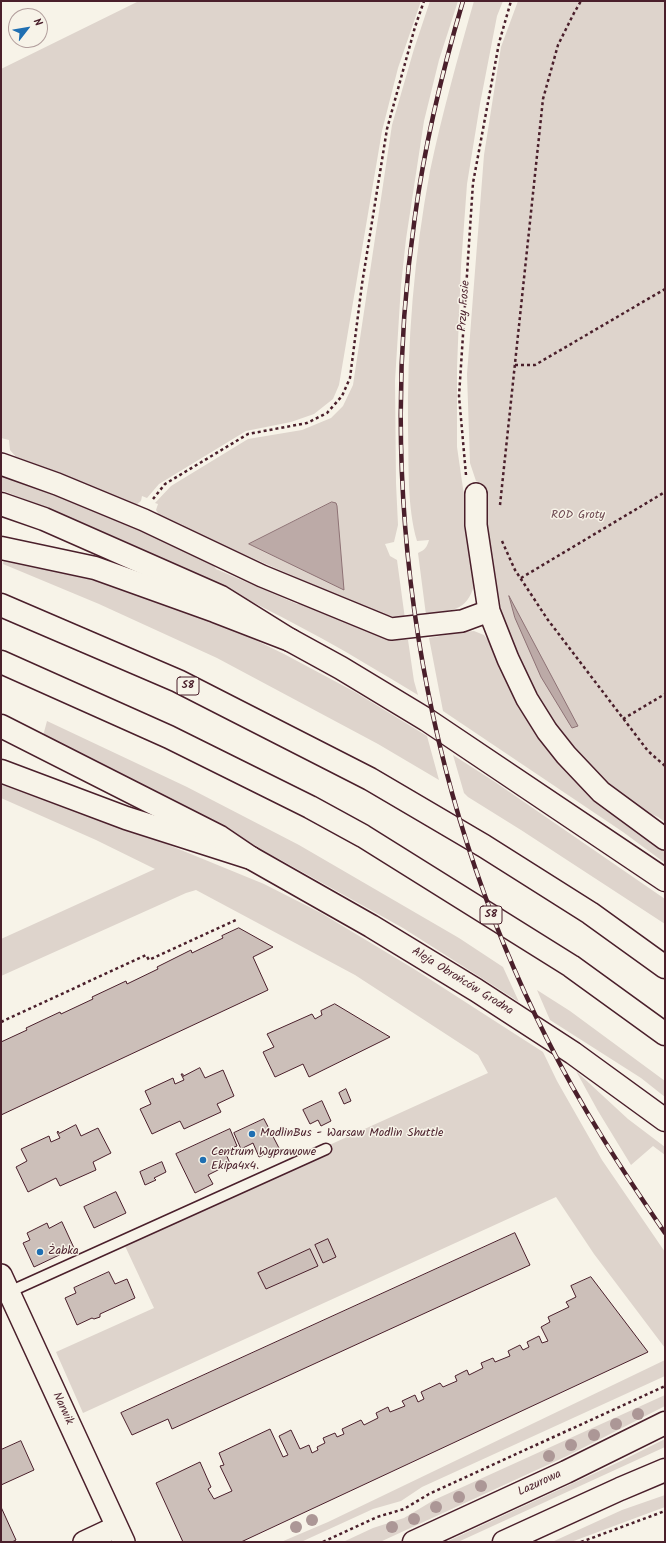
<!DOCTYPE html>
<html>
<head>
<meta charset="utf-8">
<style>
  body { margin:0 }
  #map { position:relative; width:666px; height:1543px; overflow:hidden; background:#f7f3e8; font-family:Kalam,sans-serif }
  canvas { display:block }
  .frame { position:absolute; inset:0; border:2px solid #4a1f2b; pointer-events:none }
  .north { position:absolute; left:8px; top:8px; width:40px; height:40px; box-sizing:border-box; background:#f7f3e8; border:1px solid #b29e9c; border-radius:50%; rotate:59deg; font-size:11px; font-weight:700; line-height:16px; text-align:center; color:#4a1f2b }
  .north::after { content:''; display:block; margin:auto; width:14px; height:18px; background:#1f6fb2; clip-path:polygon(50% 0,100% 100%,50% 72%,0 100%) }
</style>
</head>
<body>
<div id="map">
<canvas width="666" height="1543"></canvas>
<div class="frame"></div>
<div class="north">N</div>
</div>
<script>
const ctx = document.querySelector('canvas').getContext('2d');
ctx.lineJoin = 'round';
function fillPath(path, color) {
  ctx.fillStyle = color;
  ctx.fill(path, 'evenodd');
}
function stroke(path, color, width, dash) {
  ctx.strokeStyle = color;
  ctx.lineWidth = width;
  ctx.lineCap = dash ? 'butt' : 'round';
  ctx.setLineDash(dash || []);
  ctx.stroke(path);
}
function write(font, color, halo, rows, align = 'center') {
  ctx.font = font + ' Kalam,sans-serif';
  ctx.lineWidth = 3;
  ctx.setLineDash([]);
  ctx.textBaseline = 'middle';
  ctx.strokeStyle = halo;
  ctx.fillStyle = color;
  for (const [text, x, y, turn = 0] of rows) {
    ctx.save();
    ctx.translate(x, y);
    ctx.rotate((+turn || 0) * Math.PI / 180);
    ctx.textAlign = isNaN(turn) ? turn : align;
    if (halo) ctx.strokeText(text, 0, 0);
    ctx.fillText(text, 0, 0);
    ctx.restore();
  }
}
fillPath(new Path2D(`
  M 139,1 L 421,1 L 398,68 L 382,131 L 339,385 L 333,399 L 314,414 L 291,422 L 246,431 L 159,484 L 147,498 L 142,496 L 141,501 L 136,505 L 130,504 L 63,474 L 16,457 L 10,450 L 9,440 L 1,438 L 1,69 Z
  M 430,1 L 458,1 L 439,60 L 424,121 L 406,239 L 401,285 L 395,381 L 396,483 L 398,525 L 394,542 L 385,544 L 390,556 L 397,560 L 405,619 L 387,615 L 346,599 L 161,518 L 156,510 L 158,504 L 155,503 L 171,486 L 248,439 L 302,430 L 331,418 L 343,406 L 353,385 L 392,125 L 414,49 Z
  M 474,1 L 503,1 L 497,16 L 480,104 L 467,184 L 461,266 L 457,368 L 457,447 L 476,578 C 469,611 455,610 426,615 L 418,553 C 425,550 427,547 429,540 L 417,541 C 407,506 409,467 408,430 C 407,343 414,256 430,171 C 442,114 458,57 474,1 Z
  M 518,1 L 665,1 L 665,822 L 658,817 L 639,809 L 614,791 L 566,741 L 533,694 L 503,626 L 489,562 L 482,519 L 483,484 L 476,481 L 470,463 L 467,374 L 484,155 L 501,47 Z
  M 1,472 L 103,511 L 211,562 L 216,569 L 297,604 L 308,603 L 386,635 L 408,640 L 414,681 L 418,695 C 386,676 354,656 321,638 C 218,582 111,532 1,490 Z
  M 4,560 L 109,584 L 212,619 L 284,654 L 355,692 L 427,736 L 439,780 L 378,744 L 217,658 L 99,604 L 3,564 Z
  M 474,631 L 484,635 L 491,644 L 575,779 L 608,810 L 665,851 L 665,863 L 623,832 L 443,711 L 429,638 L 462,632 Z
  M 47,721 L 187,787 L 299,845 L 459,938 L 503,967 L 519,1002 L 403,928 L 342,894 L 279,859 L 180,810 L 43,736 Z
  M 453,755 L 495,782 L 665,899 L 665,924 L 521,830 L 468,797 L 464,793 Z
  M 1,782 L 98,816 L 264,884 L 321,913 L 414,969 L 543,1052 L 557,1081 L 602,1160 L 665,1252 L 665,1348 L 594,1254 L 556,1197 L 83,1413 L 56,1352 L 154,1308 L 125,1246 L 275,1177 L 272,1171 L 488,1073 L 478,1055 L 355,975 L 196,890 L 186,893 L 1,976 L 1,939 L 155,869 L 96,840 L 1,798 Z
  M 537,990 L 570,1011 L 665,1081 L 665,1097 L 641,1078 L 550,1020 Z
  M 576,1071 L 628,1119 L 665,1147 L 665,1155 L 653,1146 L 631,1165 L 598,1111 Z
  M 665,1360 L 665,1376 L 422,1487 L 401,1501 L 373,1509 L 301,1542 L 281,1542 L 328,1522 Z
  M 665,1395 L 665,1406 L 567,1456 L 380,1542 L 343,1542 L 373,1528 L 404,1518 L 434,1500 Z
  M 665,1439 L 665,1447 L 458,1542 L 446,1542 L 621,1461 Z
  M 665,1495 L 665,1507 L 571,1542 L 552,1542 L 622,1510 Z`), '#ded4cc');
const water = new Path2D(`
  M 332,502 L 336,503 L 337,506 L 344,590 L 249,544 Z
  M 509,596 L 578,726 L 572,728 L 541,677 L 515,618 Z`);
fillPath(water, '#bcaaa7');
stroke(water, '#8e7275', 1);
const building = new Path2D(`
  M 239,928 L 273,947 L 253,957 L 268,990 L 1,1115 L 1,1042 L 27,1030 L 26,1028 L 60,1012 L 61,1014 L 93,999 L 92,997 L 126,981 L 127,984 L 158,969 L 157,967 L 191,950 L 192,953 L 223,938 L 222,936 Z
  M 335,1004 L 390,1037 L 309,1077 L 303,1064 L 275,1077 L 263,1052 L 274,1047 L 267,1034 L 312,1014 L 315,1019 L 322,1015 L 321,1011 Z
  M 200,1068 L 205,1078 L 223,1070 L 234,1096 L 217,1104 L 221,1112 L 184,1129 L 180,1121 L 152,1134 L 140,1109 L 151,1104 L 145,1091 L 173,1078 L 175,1084 L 184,1080 L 181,1074 L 183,1074 L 183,1076 Z
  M 346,1089 L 351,1101 L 344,1104 L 339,1093 Z
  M 322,1101 L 331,1121 L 321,1126 L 318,1120 L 310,1124 L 303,1110 Z
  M 264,1119 L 279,1148 L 259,1157 L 253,1143 L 241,1149 L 234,1133 Z
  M 76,1125 L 81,1136 L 98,1128 L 111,1153 L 93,1162 L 96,1170 L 60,1186 L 56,1178 L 28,1192 L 16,1167 L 27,1161 L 21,1149 L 49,1136 L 51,1142 L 60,1138 L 57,1132 L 58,1131 L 59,1133 Z
  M 230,1129 L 237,1146 L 225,1151 L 230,1164 L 208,1175 L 213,1184 L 195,1193 L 176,1154 Z
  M 162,1162 L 166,1172 L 154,1178 L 156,1180 L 145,1185 L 140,1172 Z
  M 116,1192 L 126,1213 L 94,1228 L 84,1207 Z
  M 62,1222 L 74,1248 L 34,1267 L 23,1243 L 30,1240 L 27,1233 L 47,1223 L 49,1228 Z
  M 515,1233 L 530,1265 L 172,1429 L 168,1419 L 132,1435 L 121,1413 Z
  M 328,1239 L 336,1257 L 323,1263 L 315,1245 Z
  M 310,1249 L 318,1266 L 266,1289 L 258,1273 Z
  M 109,1272 L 115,1284 L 127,1279 L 135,1298 L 100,1314 L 100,1317 L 94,1319 L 92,1318 L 77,1325 L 65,1298 L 76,1293 L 74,1288 Z
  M 591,1277 L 648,1352 L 241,1542 L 183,1542 L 156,1483 L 200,1462 L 211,1487 L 208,1489 L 214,1499 L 232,1491 L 220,1466 L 224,1465 L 219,1453 L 270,1429 L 283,1457 L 288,1455 L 279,1436 L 291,1430 L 300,1449 L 309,1445 L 312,1453 L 318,1450 L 317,1447 L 325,1443 L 323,1438 L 335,1433 L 337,1437 L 344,1434 L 342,1429 L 361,1420 L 364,1425 L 378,1418 L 376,1413 L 388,1407 L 390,1412 L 405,1406 L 402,1401 L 415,1395 L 418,1402 L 424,1399 L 421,1392 L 440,1383 L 443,1387 L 457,1381 L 455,1376 L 467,1370 L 469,1375 L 483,1368 L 481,1363 L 493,1358 L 495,1362 L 510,1356 L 508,1351 L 520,1345 L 523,1350 L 529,1347 L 527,1342 L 539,1336 L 542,1343 L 548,1341 L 541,1327 L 550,1322 L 548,1317 L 569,1307 L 566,1302 L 576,1297 L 571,1286 Z
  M 21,1441 L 34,1470 L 1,1485 L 1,1450 Z
  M 1,1507 L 16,1540 L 12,1542 L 1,1542 Z`);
fillPath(building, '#ccbfb9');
stroke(building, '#4a1f2b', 1);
const lane = new Path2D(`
  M 9,1292 L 326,1149`);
const street = new Path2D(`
  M 1,464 L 57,484 L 144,520 L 262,576 L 391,629 L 462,621 L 489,611
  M 476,494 L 476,525 L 489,611 L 508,659 L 527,699 L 547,731 L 566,755 L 601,792 L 665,839
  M 1,1275 L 124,1542
  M 84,1542 L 116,1527`);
const secondary = new Path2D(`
  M 1,504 L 44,519 L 221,597 L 290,640 L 341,668 L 427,720 L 665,880
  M 1,771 L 126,818 L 251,858 L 371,926 L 476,990 L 573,1053 L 665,1120
  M 414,1542 L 566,1472 L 665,1423
  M 504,1542 L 620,1489 L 665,1470`);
const highway = new Path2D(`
  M 1,548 L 95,568 L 215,611 L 290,640
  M 1,605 L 178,681 L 370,779 L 484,846 L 590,913 L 665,967
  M 1,662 L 169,737 L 310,807 L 363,836 L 571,966 L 665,1034
  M 1,726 L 220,837 L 251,858`);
stroke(lane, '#4a1f2b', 13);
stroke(street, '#4a1f2b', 24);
stroke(secondary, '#4a1f2b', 25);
stroke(highway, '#4a1f2b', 25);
stroke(new Path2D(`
  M 515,365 L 535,365 L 665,289
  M 466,475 L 459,396 L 473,183 L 499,43 L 511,1
  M 153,499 L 165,484 L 248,434 L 307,423 L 327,413 L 342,396 L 350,378 L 362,284 L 387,129 L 415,27 L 424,1
  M 500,505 L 543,99 L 558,45 L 574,13 L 581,1
  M 502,541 L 515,570 L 548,620 L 648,751 L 665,766
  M 521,578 L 665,492
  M 623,719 L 665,694
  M 1,1022 L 146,955 L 149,960 L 238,919
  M 323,1542 L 377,1517 L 404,1509 L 429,1494 L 665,1386
  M 581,1542 L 665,1511`), '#4a1f2b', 2.5, [3, 3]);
stroke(lane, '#f7f3e8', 10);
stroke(street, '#f7f3e8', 21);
stroke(secondary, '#f7f3e8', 22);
stroke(highway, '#f7f3e8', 22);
const rail = new Path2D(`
  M 463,1 C 442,72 425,143 415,216 C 375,495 420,787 547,1039 C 581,1107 622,1170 665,1233`);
stroke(rail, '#4a1f2b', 4.5);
stroke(rail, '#f7f3e8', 3, [9]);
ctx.fillStyle = '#ac9796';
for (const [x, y] of [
  [638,1414],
  [616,1424],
  [594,1435],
  [571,1445],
  [549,1456],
  [481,1486],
  [459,1497],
  [436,1507],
  [414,1519],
  [312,1520],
  [296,1527],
  [392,1527]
]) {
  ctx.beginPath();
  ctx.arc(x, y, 6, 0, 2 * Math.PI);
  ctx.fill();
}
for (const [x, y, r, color] of [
  [252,1134,4,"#1f6fb2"],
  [203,1160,4,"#1f6fb2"],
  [40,1252,4,"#1f6fb2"]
]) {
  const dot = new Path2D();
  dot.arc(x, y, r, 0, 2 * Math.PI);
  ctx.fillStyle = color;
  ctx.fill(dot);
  stroke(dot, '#f7f3e8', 1.5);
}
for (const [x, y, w] of [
  [188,686,22],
  [491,915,22]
]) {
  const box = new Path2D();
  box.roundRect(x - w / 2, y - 9, w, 18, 3);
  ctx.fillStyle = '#f7f3e8';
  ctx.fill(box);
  stroke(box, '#4a1f2b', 1);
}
write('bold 11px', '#4a1f2b', null, [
  ["S8",188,686],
  ["S8",491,915]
]);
write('12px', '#4a1f2b', '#f7f3e8', [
  ["Przy Fosie",465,306,-86],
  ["Aleja Obrońców Grodna",462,982,32],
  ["Narwik",62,1409,65],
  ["Lazurowa",540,1484,-25]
]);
write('12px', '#6f4c53', '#f7f3e8', [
  ["ROD Groty",578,516]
]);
write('12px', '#4a1f2b', '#f7f3e8', [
  ["ModlinBus - Warsaw Modlin Shuttle",260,1134],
  ["Centrum Wyprawowe",211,1153],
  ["Ekipa4x4.",211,1167],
  ["Żabka",48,1252]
], 'left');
</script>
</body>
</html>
